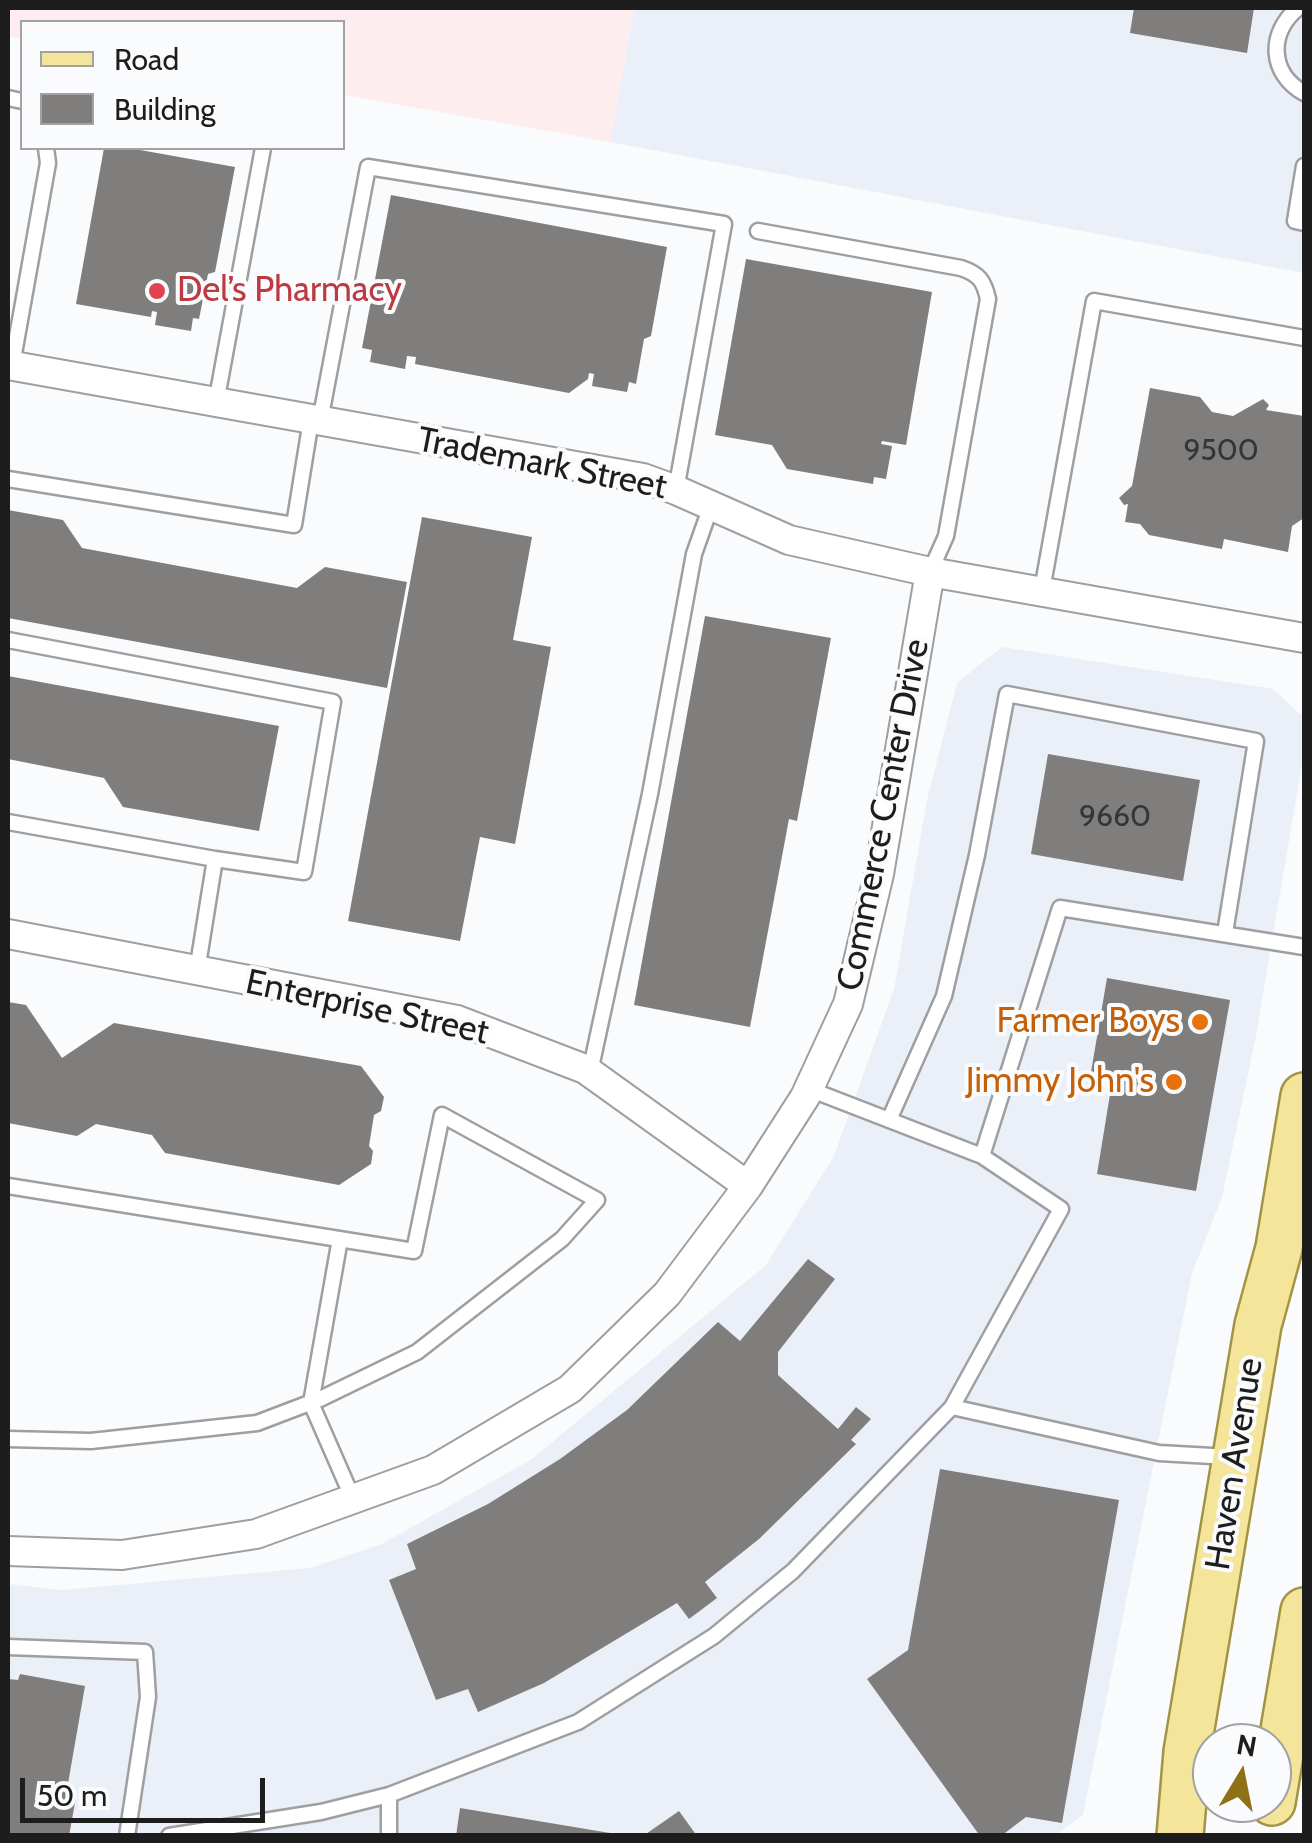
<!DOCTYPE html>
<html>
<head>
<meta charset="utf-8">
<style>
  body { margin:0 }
  #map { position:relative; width:1312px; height:1843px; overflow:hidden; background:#fafbfd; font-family:Cabin,sans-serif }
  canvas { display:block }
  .frame { position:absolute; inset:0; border:10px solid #1d1d1e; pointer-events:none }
  .legend { position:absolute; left:20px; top:20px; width:325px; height:130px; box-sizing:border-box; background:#fafbfd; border:2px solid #a2a2a4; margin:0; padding:12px 18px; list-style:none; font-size:30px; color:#1d1d1e }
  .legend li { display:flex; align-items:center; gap:20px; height:50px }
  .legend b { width:50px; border:2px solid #a2a2a4 }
  .north { position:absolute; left:1192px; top:1723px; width:100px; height:100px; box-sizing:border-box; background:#fafbfd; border:2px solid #a2a2a4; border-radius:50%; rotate:10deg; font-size:28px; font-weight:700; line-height:40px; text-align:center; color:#1d1d1e }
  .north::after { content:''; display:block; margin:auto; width:35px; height:45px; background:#8e7115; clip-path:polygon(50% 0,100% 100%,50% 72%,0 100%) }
  .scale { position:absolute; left:20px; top:1778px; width:245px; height:45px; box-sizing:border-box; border:5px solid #1d1d1e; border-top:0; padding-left:12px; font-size:30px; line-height:35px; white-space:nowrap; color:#1d1d1e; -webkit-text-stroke:8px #fafbfd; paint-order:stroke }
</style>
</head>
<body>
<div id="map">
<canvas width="1312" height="1843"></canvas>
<div class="frame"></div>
<ul class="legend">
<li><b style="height:12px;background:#f4e59b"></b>Road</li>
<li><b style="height:28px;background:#807e7d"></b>Building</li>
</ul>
<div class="north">N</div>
<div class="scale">50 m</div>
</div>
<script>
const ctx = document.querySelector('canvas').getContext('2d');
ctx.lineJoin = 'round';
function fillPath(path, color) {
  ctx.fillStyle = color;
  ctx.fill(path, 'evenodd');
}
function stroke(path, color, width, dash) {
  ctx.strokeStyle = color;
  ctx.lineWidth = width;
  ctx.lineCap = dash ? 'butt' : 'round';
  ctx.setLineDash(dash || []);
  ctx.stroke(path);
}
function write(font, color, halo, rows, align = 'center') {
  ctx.font = font + ' Cabin,sans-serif';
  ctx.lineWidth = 8;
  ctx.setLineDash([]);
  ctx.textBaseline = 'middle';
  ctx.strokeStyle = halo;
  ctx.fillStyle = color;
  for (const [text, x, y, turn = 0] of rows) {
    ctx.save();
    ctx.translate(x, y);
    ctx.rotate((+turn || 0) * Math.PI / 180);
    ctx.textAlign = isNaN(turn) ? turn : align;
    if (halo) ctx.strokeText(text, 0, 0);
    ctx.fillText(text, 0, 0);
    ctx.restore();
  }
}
fillPath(new Path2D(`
  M 634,8 L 1304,8 L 1304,273 L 610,142 Z
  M 1002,647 L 1273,689 L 1304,718 L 1304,752 L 1255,1041 L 1222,1197 L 1192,1273 L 1083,1815 L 1054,1836 L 8,1836 L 8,1584 L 61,1590 L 310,1568 L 382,1544 L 532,1459 L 766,1265 L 834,1156 L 894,989 L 927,800 L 957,683 Z`), '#eaeff8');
fillPath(new Path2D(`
  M 8,8 L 634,8 L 610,142 L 343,95 L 342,22 L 22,22 L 22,39 L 8,36 Z`), '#fdedee');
fillPath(new Path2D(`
  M 1134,8 L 1254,8 L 1247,53 L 1130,33 Z
  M 104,148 L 129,148 L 235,167 L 215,272 L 208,274 L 199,319 L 193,318 L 191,331 L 155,325 L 157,312 L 152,311 L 151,317 L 76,304 Z
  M 391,195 L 667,247 L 651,336 L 644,339 L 636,384 L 629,382 L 627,392 L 592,386 L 594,374 L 589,373 L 588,379 L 569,393 L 415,364 L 416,357 L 407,356 L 405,369 L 370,362 L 372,350 L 362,348 Z
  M 746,259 L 932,292 L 906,445 L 882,441 L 881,444 L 892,446 L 886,479 L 874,477 L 873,484 L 787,469 L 772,445 L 715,435 Z
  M 1150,388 L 1200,397 L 1212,412 L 1233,416 L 1263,399 L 1269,405 L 1266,410 L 1304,416 L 1304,518 L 1292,526 L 1288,552 L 1224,539 L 1222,549 L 1149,535 L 1140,524 L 1125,522 L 1128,504 L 1124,505 L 1119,498 L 1132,486 Z
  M 8,510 L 63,520 L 82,548 L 297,588 L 325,567 L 407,582 L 387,688 L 8,618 Z
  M 422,517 L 532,537 L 513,640 L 551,647 L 515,844 L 480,837 L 460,941 L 348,921 Z
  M 705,616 L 831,638 L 797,821 L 789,819 L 750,1027 L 634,1005 Z
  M 8,676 L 279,726 L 259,831 L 123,807 L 104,778 L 8,759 Z
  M 1048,754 L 1200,780 L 1183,881 L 1031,854 Z
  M 1107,978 L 1230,1000 L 1196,1191 L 1097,1174 L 1113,1076 L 1091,1072 Z
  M 8,1002 L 26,1005 L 62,1058 L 114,1023 L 361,1066 L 384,1097 L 381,1111 L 374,1115 L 369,1146 L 373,1151 L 371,1164 L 339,1185 L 165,1153 L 152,1135 L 96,1124 L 77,1136 L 8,1123 Z
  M 808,1259 L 835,1279 L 778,1352 L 778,1375 L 838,1429 L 856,1407 L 871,1419 L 851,1440 L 856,1444 L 759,1539 L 705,1582 L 717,1598 L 689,1619 L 677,1603 L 544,1683 L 478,1712 L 468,1689 L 436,1700 L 389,1580 L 416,1569 L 407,1544 L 488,1504 L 560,1459 L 627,1410 L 718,1322 L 740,1341 Z
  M 940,1469 L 1119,1500 L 1062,1823 L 1026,1817 L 1001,1836 L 980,1836 L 867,1679 L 908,1650 Z
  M 20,1674 L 85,1686 L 66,1795 L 76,1797 L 69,1836 L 8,1836 L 8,1679 L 18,1680 Z
  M 460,1808 L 610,1833 L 610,1836 L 456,1836 Z
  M 679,1811 L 697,1836 L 643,1836 Z`), '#807e7d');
const service = new Path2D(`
  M 1298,8 C 1268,33 1269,73 1304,93
  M 8,98 L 22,101
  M 1304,166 L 1295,221 L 1304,223
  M 758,231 L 961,268 C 979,274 984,281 988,299 L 946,536 L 930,572
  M 12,365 L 48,163 L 46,148
  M 216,403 L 263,148
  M 320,421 L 368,167 L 724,224 L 676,490
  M 8,479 L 294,525 L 311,420
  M 1042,590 L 1094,301 L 1304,338
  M 8,640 L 333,702 L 304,872 L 215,859
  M 8,822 L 215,859 L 197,971
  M 590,1072 L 650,794 L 694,554 L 711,506
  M 809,1089 L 982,1156
  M 889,1120 L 944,996 L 977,855 L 1007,694 L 1256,741 L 1225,933
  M 8,1186 L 414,1251 L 442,1115 L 597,1200 L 562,1239 L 417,1352 L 320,1399 L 257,1423 L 91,1441 L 8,1439
  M 340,1239 L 311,1403 L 353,1499
  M 952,1407 L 1159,1453 L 1230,1457
  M 8,1647 L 145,1652 L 148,1697 L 127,1836
  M 389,1795 L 578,1722 L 714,1636 L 793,1571 L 952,1407 L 1061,1209 L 982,1156 L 1060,908 L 1304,947
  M 169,1836 L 321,1812 L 389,1795 L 389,1836`);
const minor = new Path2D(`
  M 8,365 L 643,478 L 676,490 L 789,540 L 930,572 L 1304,638
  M 8,934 L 457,1020 L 585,1069 L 748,1186
  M 8,1551 L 122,1555 L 256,1534 L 433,1470 L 570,1389 L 667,1294 L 748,1186 L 805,1097 L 848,1004 L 879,874 L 930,572`);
const primary = new Path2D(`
  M 1272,1802 L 1304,1611
  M 1180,1836 L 1187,1752 L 1258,1325 L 1279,1248 L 1304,1096`);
stroke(service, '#9e9fa1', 19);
stroke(minor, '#9e9fa1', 32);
stroke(primary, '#a49344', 50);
stroke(service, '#fff', 14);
stroke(minor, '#fff', 28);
stroke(primary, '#f4e59b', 45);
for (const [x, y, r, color] of [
  [157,291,10,"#e0444e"],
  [1200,1022,10,"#e8710a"],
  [1174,1082,10,"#e8710a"]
]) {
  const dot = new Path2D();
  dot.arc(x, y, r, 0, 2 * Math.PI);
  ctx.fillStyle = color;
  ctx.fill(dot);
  stroke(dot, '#fafbfd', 4);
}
write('30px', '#363536', null, [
  ["9500",1221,451],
  ["9660",1115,817]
]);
write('35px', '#be3a42', '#fafbfd', [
  ["Del’s Pharmacy",177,291]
], 'left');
write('35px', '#1d1d1e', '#fafbfd', [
  ["Trademark Street",542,464,11],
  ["Commerce Center Drive",884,815,-79],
  ["Enterprise Street",367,1008,12],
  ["Haven Avenue",1235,1464,-81]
]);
write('35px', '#c56008', '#fafbfd', [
  ["Farmer Boys",1180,1022],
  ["Jimmy John's",1154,1082]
], 'right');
</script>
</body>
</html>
